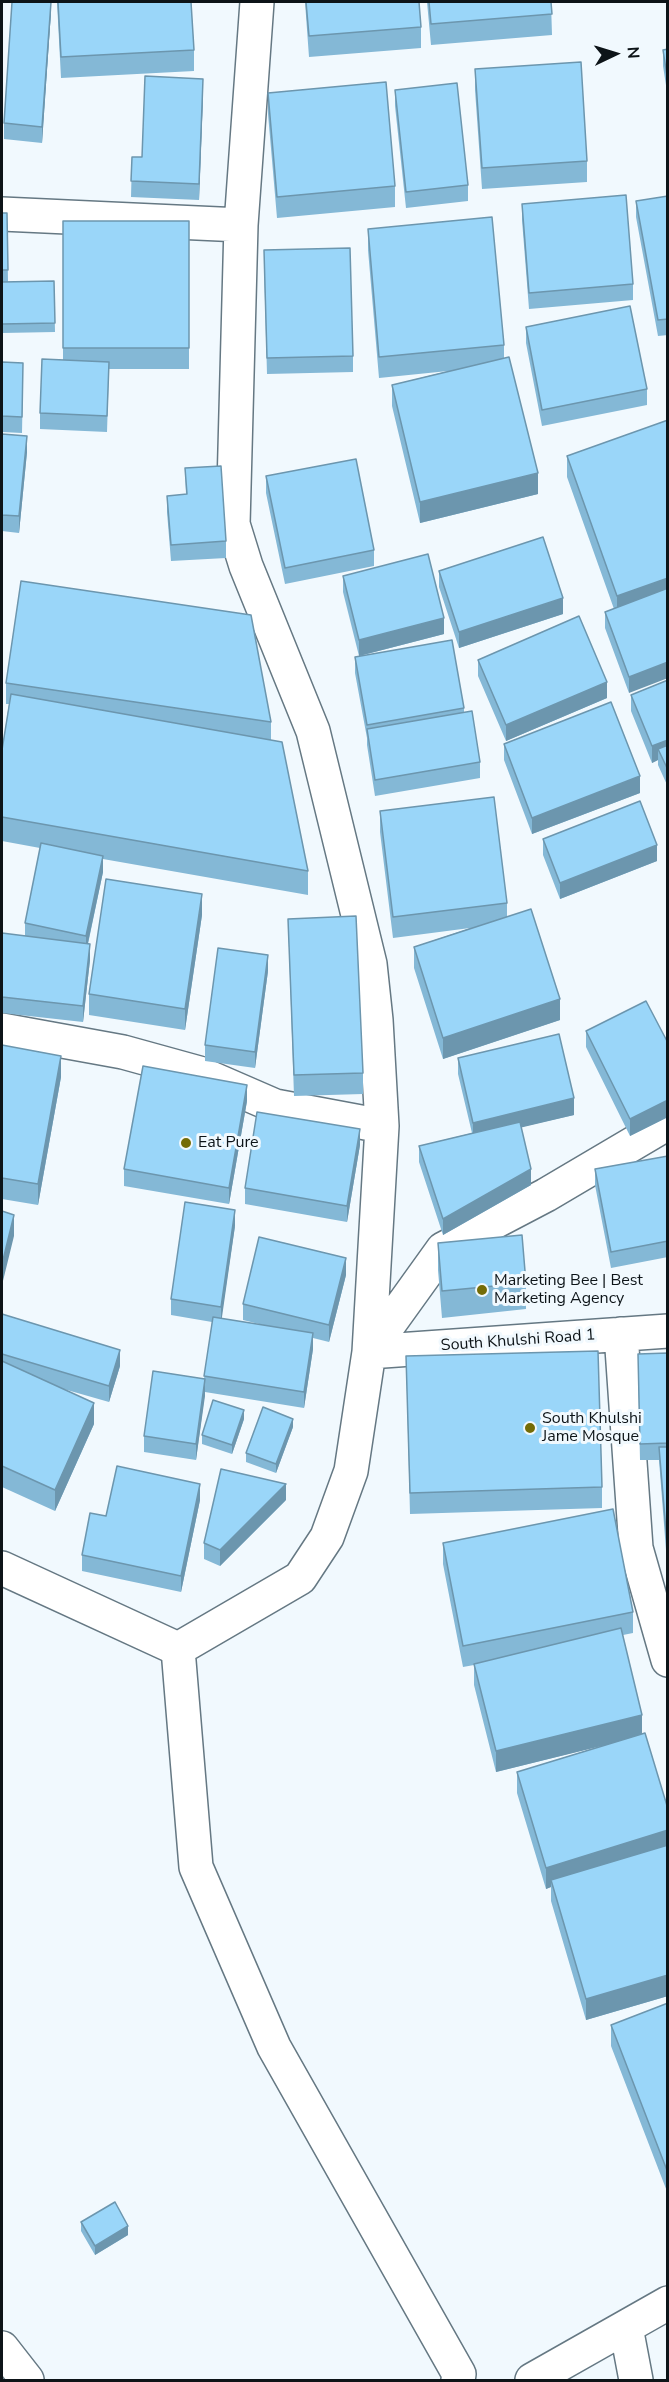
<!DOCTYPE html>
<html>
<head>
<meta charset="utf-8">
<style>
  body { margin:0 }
  #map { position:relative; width:669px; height:2382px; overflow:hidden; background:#f1f9fe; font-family:"Nunito Sans",sans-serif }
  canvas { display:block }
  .frame { position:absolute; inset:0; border:3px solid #0d1418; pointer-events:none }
  .north { position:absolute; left:585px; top:24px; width:60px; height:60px; -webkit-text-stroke:4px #f1f9fe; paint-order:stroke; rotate:86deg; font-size:16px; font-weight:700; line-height:24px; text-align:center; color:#0d1418 }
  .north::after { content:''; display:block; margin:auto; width:21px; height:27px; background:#0d1418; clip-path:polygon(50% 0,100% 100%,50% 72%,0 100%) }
</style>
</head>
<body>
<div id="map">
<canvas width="669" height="2382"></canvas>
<div class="frame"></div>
<div class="north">N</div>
</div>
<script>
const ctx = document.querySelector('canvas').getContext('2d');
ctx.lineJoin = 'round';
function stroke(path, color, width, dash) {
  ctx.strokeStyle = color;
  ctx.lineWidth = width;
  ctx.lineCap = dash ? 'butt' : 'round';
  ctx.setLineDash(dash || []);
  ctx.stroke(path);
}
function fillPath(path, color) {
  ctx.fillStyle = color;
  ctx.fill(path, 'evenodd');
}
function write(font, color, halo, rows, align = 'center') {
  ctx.font = font + ' "Nunito Sans",sans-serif';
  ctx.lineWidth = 6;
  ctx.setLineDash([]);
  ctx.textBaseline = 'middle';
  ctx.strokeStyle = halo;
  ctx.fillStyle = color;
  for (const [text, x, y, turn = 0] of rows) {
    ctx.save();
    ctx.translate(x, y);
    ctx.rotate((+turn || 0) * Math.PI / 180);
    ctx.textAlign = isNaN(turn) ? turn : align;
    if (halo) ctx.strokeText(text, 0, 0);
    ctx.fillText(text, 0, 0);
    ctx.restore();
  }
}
const minor = new Path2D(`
  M 257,2 L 241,225 L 233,524 L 246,566 L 313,731 L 370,964 L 376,1020 L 382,1126 L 369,1352 L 351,1471 L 327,1537 L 300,1578 L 178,1649 L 196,1867 L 274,2047 L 459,2374 L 458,2380
  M 2,214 L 241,225
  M 2,1030 L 123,1052 L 199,1073 L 275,1106 L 382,1126
  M 621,1334 L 636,1548 L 668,1660
  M 369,1352 L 443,1249 L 546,1195 L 668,1123
  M 369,1352 L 668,1331
  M 2,1568 L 178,1649
  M 626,2327 L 636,2380
  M 2,2348 L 27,2380
  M 532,2380 L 668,2303`);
stroke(minor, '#657883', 36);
stroke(minor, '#fff', 33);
fillPath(new Path2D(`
  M 57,2 L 191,2 L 194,50 L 194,71 L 61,78 Z
  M 305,2 L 419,2 L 421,27 L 421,48 L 309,57 Z
  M 427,2 L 551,2 L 552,35 L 431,45 Z
  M 51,12 L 42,143 L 4,139 L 4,123 Z
  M 668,49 L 668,98 L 663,66 L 663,50 Z
  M 475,69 L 587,161 L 587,182 L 482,189 L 475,90 Z
  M 395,90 L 468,185 L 468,201 L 406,208 L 395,106 Z
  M 268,93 L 395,186 L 395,207 L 277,218 L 268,114 Z
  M 203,96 L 199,200 L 131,197 L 132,157 L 142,157 Z
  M 668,196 L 668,335 L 658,336 L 636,217 L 636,201 Z
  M 522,204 L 633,284 L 633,300 L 529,309 L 522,220 Z
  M 2,213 L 7,213 L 8,282 L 54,281 L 55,332 L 2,333 Z
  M 63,221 L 189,221 L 189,369 L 109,369 L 107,432 L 40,429 L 40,413 L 63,360 Z
  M 368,229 L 504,345 L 504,358 L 538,494 L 420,523 L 392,406 L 392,385 L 448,371 L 379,378 L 368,250 Z
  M 264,266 L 353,356 L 353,372 L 267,374 Z
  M 526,327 L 647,389 L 647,405 L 542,426 L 526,343 Z
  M 2,362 L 23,379 L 22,433 L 2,432 Z
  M 668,420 L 629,693 L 605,628 L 605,612 L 614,609 L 567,477 L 567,456 Z
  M 2,434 L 27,452 L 19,533 L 2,531 Z
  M 185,468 L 226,541 L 226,558 L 171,561 L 167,512 L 167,496 L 186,495 Z
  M 266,476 L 374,550 L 374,566 L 285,584 L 266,493 Z
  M 439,571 L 563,614 L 459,648 L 439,587 Z
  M 343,576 L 444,634 L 363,655 L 464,708 L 464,713 L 480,762 L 480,778 L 375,796 L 367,745 L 367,738 L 355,673 L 355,657 L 359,656 L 343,592 Z
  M 478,660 L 607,698 L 506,741 L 478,676 Z
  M 668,680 L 668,787 L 658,765 L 658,760 L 652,763 L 631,711 L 631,695 Z
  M 6,683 L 271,722 L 271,740 L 308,871 L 308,895 L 103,859 L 103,872 L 88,944 L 90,960 L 83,1022 L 2,1013 L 2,933 L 25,936 L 25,923 L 40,848 L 2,841 L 2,750 L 9,704 L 6,704 Z
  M 504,744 L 640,793 L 532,834 L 504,760 Z
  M 380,811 L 507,903 L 507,916 L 560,1020 L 443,1059 L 414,968 L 414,947 L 470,928 L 393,938 L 380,832 Z
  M 543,839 L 657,861 L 560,899 L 543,855 Z
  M 202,915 L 185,1030 L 89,1015 L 89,994 Z
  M 288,919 L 363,1073 L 363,1094 L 294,1096 Z
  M 268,971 L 255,1068 L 205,1061 L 205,1045 Z
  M 586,1031 L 668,1043 L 668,1117 L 630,1136 L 586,1047 Z
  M 2,1045 L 61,1077 L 38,1205 L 2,1199 Z
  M 458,1058 L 574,1115 L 521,1127 L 531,1185 L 443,1235 L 419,1162 L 419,1146 L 472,1133 L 458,1074 Z
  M 247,1101 L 229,1204 L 124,1186 L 124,1169 Z
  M 360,1145 L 347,1222 L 245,1204 L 245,1188 Z
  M 668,1156 L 668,1257 L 611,1268 L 595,1185 L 595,1169 Z
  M 235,1226 L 221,1319 L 267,1326 L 243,1320 L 243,1304 L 346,1275 L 329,1342 L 313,1338 L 313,1349 L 304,1408 L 205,1392 L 196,1460 L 144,1452 L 144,1436 L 204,1379 L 212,1322 L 171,1315 L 171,1299 Z
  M 438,1243 L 526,1283 L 526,1309 L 442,1318 L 438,1270 Z
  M 2,1314 L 120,1366 L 109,1402 L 60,1388 L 94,1424 L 55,1511 L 2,1487 Z
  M 668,1353 L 668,1576 L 659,1460 L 640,1460 L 638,1370 Z
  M 406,1356 L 602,1487 L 602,1508 L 410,1514 Z
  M 244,1419 L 232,1454 L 202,1444 L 202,1435 Z
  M 293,1427 L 276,1473 L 246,1462 L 246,1453 Z
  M 200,1500 L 181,1592 L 82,1571 L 82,1555 L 106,1516 Z
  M 286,1500 L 220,1566 L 204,1559 L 204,1543 Z
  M 443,1543 L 633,1612 L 633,1633 L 623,1635 L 642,1734 L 668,1809 L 668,1996 L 586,2020 L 551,1901 L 551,1887 L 546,1889 L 517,1793 L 517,1772 L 604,1745 L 496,1772 L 474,1685 L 474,1665 L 463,1667 L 443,1564 Z
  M 668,2003 L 668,2194 L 611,2046 L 611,2025 Z
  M 81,2222 L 128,2235 L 95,2255 L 81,2231 Z`), '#84b8d6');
fillPath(new Path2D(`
  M 51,2 L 51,12 L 42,143 L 42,127 Z
  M 203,79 L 203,96 L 199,200 L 199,184 Z
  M 27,436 L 27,452 L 19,533 L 19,516 Z
  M 538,473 L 538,494 L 420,523 L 420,502 Z
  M 668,578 L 668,599 L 617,617 L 617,596 Z
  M 563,598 L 563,614 L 459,648 L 459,632 Z
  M 444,618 L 444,634 L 359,656 L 359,640 Z
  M 668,662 L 668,678 L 629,693 L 629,677 Z
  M 607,682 L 607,698 L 506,741 L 506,725 Z
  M 668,740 L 668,756 L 658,749 L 658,760 L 652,763 L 652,746 Z
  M 640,776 L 640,793 L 532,834 L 532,818 Z
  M 657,845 L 657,861 L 560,899 L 560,883 Z
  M 103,856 L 103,872 L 86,952 L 86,936 Z
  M 202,894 L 202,915 L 185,1030 L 185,1009 Z
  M 90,944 L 90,960 L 83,1022 L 83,1006 Z
  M 268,955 L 268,971 L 255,1068 L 255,1052 Z
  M 560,999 L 560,1020 L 443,1059 L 443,1038 Z
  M 61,1056 L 61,1077 L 38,1205 L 38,1184 Z
  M 247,1085 L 247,1101 L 229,1204 L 229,1188 Z
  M 574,1098 L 574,1115 L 473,1139 L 473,1123 Z
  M 668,1100 L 668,1117 L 630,1136 L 630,1119 Z
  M 360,1129 L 360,1145 L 347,1222 L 347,1206 Z
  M 531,1169 L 531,1185 L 443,1235 L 443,1219 Z
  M 235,1210 L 235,1226 L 221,1324 L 221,1307 Z
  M 14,1215 L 14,1236 L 2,1285 L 2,1264 Z
  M 346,1258 L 346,1275 L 329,1342 L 329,1325 Z
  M 313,1333 L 313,1349 L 304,1408 L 304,1392 Z
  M 120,1350 L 120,1366 L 109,1402 L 109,1386 Z
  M 205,1379 L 205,1396 L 196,1460 L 196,1444 Z
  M 94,1403 L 94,1424 L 55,1511 L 55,1490 Z
  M 244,1410 L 244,1419 L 232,1454 L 232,1445 Z
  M 293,1419 L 293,1427 L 276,1473 L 276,1464 Z
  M 200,1484 L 200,1500 L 181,1592 L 181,1576 Z
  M 286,1484 L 286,1500 L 220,1566 L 220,1550 Z
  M 642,1715 L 642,1736 L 496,1772 L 496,1751 Z
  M 668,1830 L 668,1851 L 551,1880 L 551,1887 L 546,1889 L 546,1868 Z
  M 668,1975 L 668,1996 L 586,2020 L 586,1999 Z
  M 128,2226 L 128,2235 L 95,2255 L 95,2246 Z`), '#6c96ae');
const building = new Path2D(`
  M 12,2 L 51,2 L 42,127 L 4,123 Z
  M 58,2 L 191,2 L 194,50 L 61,57 Z
  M 306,2 L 419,2 L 421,27 L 309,36 Z
  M 429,2 L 551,2 L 552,14 L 431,24 Z
  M 668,49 L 668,82 L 663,50 Z
  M 581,62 L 587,161 L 482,168 L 475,69 Z
  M 145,76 L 203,79 L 199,184 L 131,181 L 132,157 L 142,157 Z
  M 386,82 L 395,186 L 277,197 L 268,93 Z
  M 457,83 L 468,185 L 406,192 L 395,90 Z
  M 626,195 L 633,284 L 529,293 L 522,204 Z
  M 668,196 L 668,319 L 658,320 L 636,201 Z
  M 2,213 L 7,213 L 8,270 L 2,270 Z
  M 492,217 L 504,345 L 379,357 L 368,229 Z
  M 63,221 L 189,221 L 189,348 L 63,348 Z
  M 350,248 L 353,356 L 267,358 L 264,250 Z
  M 54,281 L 55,323 L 2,324 L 2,282 Z
  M 630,306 L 647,389 L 542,410 L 526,327 Z
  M 509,357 L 538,473 L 420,502 L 392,385 Z
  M 42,359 L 109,362 L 107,416 L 40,413 Z
  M 2,362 L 23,363 L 22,417 L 2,416 Z
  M 668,420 L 668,578 L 617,596 L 567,456 Z
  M 2,434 L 27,436 L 19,516 L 2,515 Z
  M 356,459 L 374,550 L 285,568 L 266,476 Z
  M 221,466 L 226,541 L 171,545 L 167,496 L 187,494 L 185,468 Z
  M 543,537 L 563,598 L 459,632 L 439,571 Z
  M 428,554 L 444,618 L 359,640 L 343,576 Z
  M 21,581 L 251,615 L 271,722 L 6,683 Z
  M 668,588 L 668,662 L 629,677 L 605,612 Z
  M 579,616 L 607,682 L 506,725 L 478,660 Z
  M 452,640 L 464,708 L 367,725 L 355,657 Z
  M 668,680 L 668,740 L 652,746 L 631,695 Z
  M 11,694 L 282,742 L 308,871 L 2,817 L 2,750 Z
  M 611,702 L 640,776 L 532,818 L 504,744 Z
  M 472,711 L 480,762 L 375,780 L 367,729 Z
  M 668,745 L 668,770 L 658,749 Z
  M 494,797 L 507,903 L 393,917 L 380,811 Z
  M 640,801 L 657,845 L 560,883 L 543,839 Z
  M 41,843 L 103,856 L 86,936 L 25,923 Z
  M 106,879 L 202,894 L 185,1009 L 89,994 Z
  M 531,909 L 560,999 L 443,1038 L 414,947 Z
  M 356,916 L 363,1073 L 294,1075 L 288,919 Z
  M 2,933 L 90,944 L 83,1006 L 2,997 Z
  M 218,948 L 268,955 L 255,1052 L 205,1045 Z
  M 646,1001 L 668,1043 L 668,1100 L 630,1119 L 586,1031 Z
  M 559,1034 L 574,1098 L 473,1123 L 458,1058 Z
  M 2,1045 L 61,1056 L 38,1184 L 2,1178 Z
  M 143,1066 L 247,1085 L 229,1188 L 124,1169 Z
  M 257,1112 L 360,1129 L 347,1206 L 245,1188 Z
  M 520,1122 L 531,1169 L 443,1219 L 419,1146 Z
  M 668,1156 L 668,1241 L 611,1252 L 595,1169 Z
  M 185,1202 L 235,1210 L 221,1307 L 171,1299 Z
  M 2,1211 L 14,1215 L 2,1264 Z
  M 522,1235 L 526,1283 L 442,1291 L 438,1243 Z
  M 259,1237 L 346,1258 L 329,1325 L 243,1304 Z
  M 2,1314 L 120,1350 L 109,1386 L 2,1354 Z
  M 213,1317 L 313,1333 L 304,1392 L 204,1376 Z
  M 598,1351 L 602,1487 L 410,1493 L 406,1356 Z
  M 668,1353 L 668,1443 L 640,1444 L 638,1354 Z
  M 2,1361 L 94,1403 L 55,1490 L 2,1466 Z
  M 153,1371 L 205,1379 L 196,1444 L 144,1436 Z
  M 213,1400 L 244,1410 L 232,1445 L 202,1435 Z
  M 263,1407 L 293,1419 L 276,1464 L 246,1453 Z
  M 659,1447 L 668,1447 L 668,1555 Z
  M 117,1466 L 200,1484 L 181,1576 L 82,1555 L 90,1513 L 106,1516 Z
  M 221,1469 L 286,1484 L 220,1550 L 204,1543 Z
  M 613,1509 L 633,1612 L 463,1646 L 443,1543 Z
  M 621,1628 L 642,1715 L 496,1751 L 474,1664 Z
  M 645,1733 L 668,1809 L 668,1830 L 546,1868 L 517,1772 Z
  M 668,1845 L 668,1975 L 586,1999 L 551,1880 Z
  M 668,2003 L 668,2173 L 611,2025 Z
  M 115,2202 L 128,2226 L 95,2246 L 81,2222 Z`);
fillPath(building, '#9ad6f9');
stroke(building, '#6c96ae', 1.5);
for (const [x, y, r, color] of [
  [186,1143,6,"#746c07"],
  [482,1290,6,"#746c07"],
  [530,1428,6,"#746c07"]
]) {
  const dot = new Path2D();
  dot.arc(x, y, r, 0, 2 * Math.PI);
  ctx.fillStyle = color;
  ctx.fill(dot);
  stroke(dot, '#f1f9fe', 2);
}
write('16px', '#0d1418', '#f1f9fe', [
  ["Eat Pure",198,1143],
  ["Marketing Bee | Best",494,1281],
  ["Marketing Agency",494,1299],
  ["South Khulshi",542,1419],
  ["Jame Mosque",542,1437]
], 'left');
write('16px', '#0d1418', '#f1f9fe', [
  ["South Khulshi Road 1",518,1341,-4]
]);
</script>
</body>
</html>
